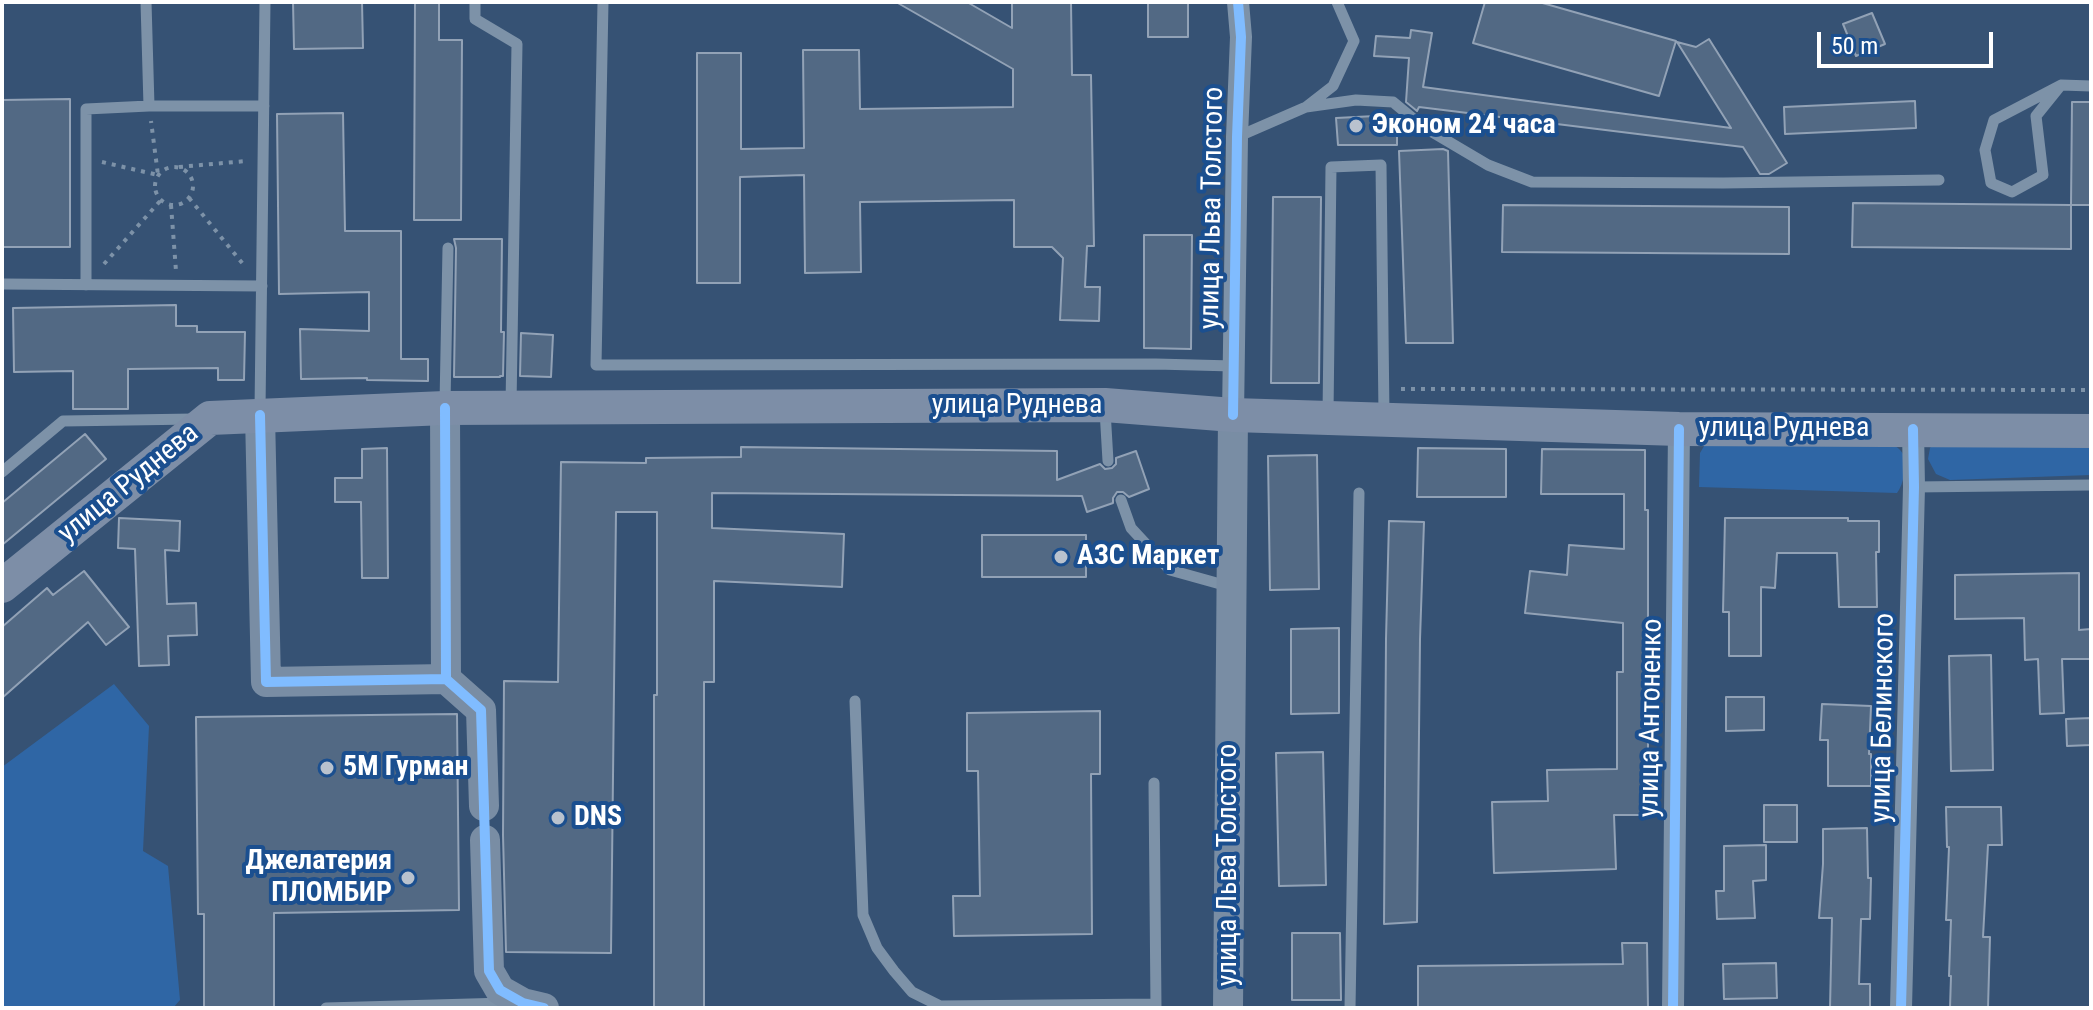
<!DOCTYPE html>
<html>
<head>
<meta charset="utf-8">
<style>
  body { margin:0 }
  #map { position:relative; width:2093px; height:1010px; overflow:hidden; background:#365274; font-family:"Roboto Condensed",sans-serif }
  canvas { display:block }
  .frame { position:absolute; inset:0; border:4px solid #fff; pointer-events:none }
  .scale { position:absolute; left:1817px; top:32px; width:176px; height:36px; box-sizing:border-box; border:4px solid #fff; border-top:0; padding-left:10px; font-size:24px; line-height:28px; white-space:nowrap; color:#fff; -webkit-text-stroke:6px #1b4f8f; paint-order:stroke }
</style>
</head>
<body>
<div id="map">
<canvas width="2093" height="1010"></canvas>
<div class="frame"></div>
<div class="scale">50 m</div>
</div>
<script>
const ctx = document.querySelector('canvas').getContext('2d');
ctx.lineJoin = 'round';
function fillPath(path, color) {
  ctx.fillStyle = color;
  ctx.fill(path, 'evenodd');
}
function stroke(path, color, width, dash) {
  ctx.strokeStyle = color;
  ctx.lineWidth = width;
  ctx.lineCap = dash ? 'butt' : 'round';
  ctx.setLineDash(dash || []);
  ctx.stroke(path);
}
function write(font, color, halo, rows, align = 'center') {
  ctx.font = font + ' "Roboto Condensed",sans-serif';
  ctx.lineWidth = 8;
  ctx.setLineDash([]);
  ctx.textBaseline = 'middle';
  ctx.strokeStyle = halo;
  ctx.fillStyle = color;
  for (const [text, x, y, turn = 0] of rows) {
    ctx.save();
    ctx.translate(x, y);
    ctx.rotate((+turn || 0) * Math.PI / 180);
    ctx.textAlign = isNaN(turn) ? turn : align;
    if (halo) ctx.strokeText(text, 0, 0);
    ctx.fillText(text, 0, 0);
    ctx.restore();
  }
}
fillPath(new Path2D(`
  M 2091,438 L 2091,475 L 1950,480 L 1936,474 L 1928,459 L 1930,448 L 1936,440 Z
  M 1707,441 L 1888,441 C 1893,445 1900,448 1903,454 C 1907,465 1904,484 1897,493 L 1699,487 L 1700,453 Z
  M 114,684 L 149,726 L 143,851 L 168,866 L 180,1000 L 173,1008 L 2,1008 L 2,767 Z`), '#2f66a5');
const building = new Path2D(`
  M 293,2 L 362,2 L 363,48 L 294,49 Z
  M 415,2 L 439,2 L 439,40 L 462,40 L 461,220 L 414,220 Z
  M 896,2 L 967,2 L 1012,28 L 1012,2 L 1071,2 L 1072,75 L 1091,75 L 1094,246 L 1087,246 L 1085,287 L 1100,287 L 1099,321 L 1060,320 L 1063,258 L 1052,247 L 1014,247 L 1014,200 L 860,202 L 861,272 L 805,273 L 804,175 L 740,177 L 740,283 L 697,283 L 697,53 L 741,53 L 741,149 L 804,148 L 803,50 L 859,50 L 860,109 L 1013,107 L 1013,69 Z
  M 1148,2 L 1188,2 L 1188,37 L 1148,37 Z
  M 1485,2 L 1539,2 L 1676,41 L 1659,96 L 1473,43 Z
  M 1872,13 L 1885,44 L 1856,56 L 1843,24 Z
  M 1411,30 L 1432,33 L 1423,87 L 1731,128 L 1677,42 L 1696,47 L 1709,39 L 1787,163 L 1769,174 L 1760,174 L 1743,147 L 1419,107 L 1417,111 L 1406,102 L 1409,58 L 1374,56 L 1376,36 L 1410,38 Z
  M 70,99 L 70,247 L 2,247 L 2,100 Z
  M 1915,101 L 1916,128 L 1785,134 L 1784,107 Z
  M 2072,102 L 2091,102 L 2091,205 L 2071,205 Z
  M 343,113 L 345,231 L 401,231 L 401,359 L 428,359 L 428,381 L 367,380 L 367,378 L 301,379 L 300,329 L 369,331 L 369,292 L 279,294 L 277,114 Z
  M 1395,115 L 1397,116 L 1397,145 L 1338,145 L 1336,118 Z
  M 1443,149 L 1448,151 L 1453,343 L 1406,343 L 1399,151 Z
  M 1273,197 L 1321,197 L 1319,383 L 1271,383 Z
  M 1853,203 L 2071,205 L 2071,249 L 1852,247 Z
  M 1503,205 L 1789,207 L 1789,254 L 1502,252 Z
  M 1144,235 L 1192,235 L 1191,349 L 1144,348 Z
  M 454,239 L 502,239 L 501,332 L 504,332 L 503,376 L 500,376 L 500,377 L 454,377 L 456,248 Z
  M 176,305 L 176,326 L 197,326 L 197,332 L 245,332 L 244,380 L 218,380 L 218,368 L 128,369 L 128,409 L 73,409 L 73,371 L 14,372 L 13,308 Z
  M 521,333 L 553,335 L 551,377 L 520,376 Z
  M 85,434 L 106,459 L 2,545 L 2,503 Z
  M 741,447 L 1057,451 L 1057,480 L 1100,464 L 1105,469 L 1112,468 L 1116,464 L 1116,458 L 1136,451 L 1149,489 L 1129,497 L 1123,492 L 1117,492 L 1113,498 L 1113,503 L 1087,512 L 1082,496 L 712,493 L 712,528 L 844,534 L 842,587 L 714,581 L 714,682 L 704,682 L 704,1008 L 654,1008 L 654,695 L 657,695 L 657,512 L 616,512 L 611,953 L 506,952 L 503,835 L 504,681 L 558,682 L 561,462 L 646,463 L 646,458 L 741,457 Z
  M 387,448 L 388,578 L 362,578 L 361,502 L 335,502 L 335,478 L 362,478 L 362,449 Z
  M 1418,448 L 1506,449 L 1506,497 L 1417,497 Z
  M 1542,449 L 1645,450 L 1645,510 L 1648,510 L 1648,815 L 1614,815 L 1616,869 L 1494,873 L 1492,802 L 1548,801 L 1547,770 L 1617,769 L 1617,672 L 1623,672 L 1623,623 L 1525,613 L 1530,571 L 1567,575 L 1569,545 L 1624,549 L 1624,494 L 1541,494 Z
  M 1317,455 L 1319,589 L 1270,590 L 1268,456 Z
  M 119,518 L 180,521 L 179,551 L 165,550 L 167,604 L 196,603 L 197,635 L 168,636 L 169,665 L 139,666 L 135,549 L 118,548 Z
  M 1725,518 L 1848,518 L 1848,521 L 1879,521 L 1879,552 L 1876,552 L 1877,607 L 1839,607 L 1837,553 L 1777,553 L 1775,588 L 1761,587 L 1761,656 L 1729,656 L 1729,612 L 1723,612 Z
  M 1389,521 L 1424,522 L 1420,639 L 1417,922 L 1384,924 L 1386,639 Z
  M 982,535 L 1086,535 L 1086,577 L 982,577 Z
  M 84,571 L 129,627 L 106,645 L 88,622 L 2,698 L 2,627 L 47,588 L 53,595 Z
  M 2079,573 L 2079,630 L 2091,629 L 2091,659 L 2062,659 L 2064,713 L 2040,714 L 2038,659 L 2025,660 L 2024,618 L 1955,619 L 1955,575 Z
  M 1339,628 L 1339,713 L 1291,714 L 1291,629 Z
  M 1991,655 L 1993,770 L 1951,771 L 1949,656 Z
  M 1726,697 L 1764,697 L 1764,730 L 1726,731 Z
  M 1822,704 L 1871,706 L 1869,754 L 1871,754 L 1871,786 L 1828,786 L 1828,740 L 1820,740 Z
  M 1100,711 L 1100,774 L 1091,774 L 1092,934 L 954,936 L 953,896 L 980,896 L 978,771 L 967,771 L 967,713 Z
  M 457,714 L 459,910 L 274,913 L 274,1008 L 204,1008 L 204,914 L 198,914 L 196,717 Z
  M 2091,718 L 2091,745 L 2067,746 L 2066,719 Z
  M 1323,752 L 1326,885 L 1279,886 L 1276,753 Z
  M 1764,805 L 1797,805 L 1797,842 L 1764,842 Z
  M 1946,807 L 2001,807 L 2002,845 L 1988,845 L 1983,937 L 1990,937 L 1988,1008 L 1950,1008 L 1951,976 L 1949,976 L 1951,920 L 1946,920 L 1949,847 L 1947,847 Z
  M 1867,828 L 1868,878 L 1871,878 L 1870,919 L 1861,919 L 1859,984 L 1870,984 L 1870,1008 L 1830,1008 L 1832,918 L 1819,918 L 1823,864 L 1823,829 Z
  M 1766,845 L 1766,880 L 1753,881 L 1755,918 L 1717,919 L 1716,891 L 1724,891 L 1724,846 Z
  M 1292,933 L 1340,933 L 1341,1000 L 1292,1000 Z
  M 1622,943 L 1647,943 L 1648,1008 L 1418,1008 L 1418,966 L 1623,964 Z
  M 1776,963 L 1777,998 L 1724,999 L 1723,964 Z`);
fillPath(building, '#526984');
stroke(building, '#92a2b6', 2);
stroke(new Path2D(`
  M 102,162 L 158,175 L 151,121
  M155 186a19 19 0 1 1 38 0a19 19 0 1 1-38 0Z
  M 179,167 L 246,161
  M 189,198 L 243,264
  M 171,205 L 176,271
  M 104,264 L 161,200
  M 1401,389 L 2091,390`), '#7d92a8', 4, [4, 6]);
stroke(new Path2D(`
  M 146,2 L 149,106
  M 475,2 L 475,19 L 517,44 L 511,405
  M 603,2 L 596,365 L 1156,364 L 1233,366
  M 2061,85 L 2036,116 L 2043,175 L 2012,192 L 1991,183 L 1985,150 L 1994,120 L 2061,85 L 2091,86
  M 1306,107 L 1356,100 L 1393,102 L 1422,126 L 1488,165 L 1532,182 L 1723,183 L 1939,180
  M 1237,137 L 1306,107 L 1333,86 L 1354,41 L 1337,2
  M 2,284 L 262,286
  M 86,285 L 86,109 L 149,106 L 264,106
  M 445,403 L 448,248
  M 260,410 L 265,2
  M 1105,410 L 1108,461
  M 1328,414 L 1331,167 L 1381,165 L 1384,415
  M 2,472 L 63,421 L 194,419
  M 1914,487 L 2091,485
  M 1121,500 L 1131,528 L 1170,570 L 1231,587
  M 855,701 L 863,915 L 877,948 L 894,971 L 912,992 L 940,1006 L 1156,1004
  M 1154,783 L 1156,1008
  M 326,1008 L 506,1003
  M 1350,1008 L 1359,493`), '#7d92a8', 11);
stroke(new Path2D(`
  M 1233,415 L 1237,137 L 1241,37 L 1238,2
  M 1673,1008 L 1679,429
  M 1901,1008 L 1914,487 L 1913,429`), '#7d92a8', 22);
stroke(new Path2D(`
  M 260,415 L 266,682 L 446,679 L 445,408
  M 446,679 L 481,710 L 484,806
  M 485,840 L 489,971 L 500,990 L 523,1003 L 544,1008
  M 1228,1008 L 1233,415`), '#798da4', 30);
stroke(new Path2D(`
  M 2,586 L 210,418 L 445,408 L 1105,405 L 1233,415 L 1679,429 L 2091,431`), '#7d8ea7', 34);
stroke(new Path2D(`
  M 260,415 L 266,682 L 446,679 L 445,408
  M 1233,415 L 1237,137 L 1241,37 L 1238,2
  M 446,679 L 481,710 L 489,971 L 500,990 L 523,1003 L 544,1008
  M 1673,1008 L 1679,429
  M 1901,1008 L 1914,487 L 1913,429`), '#80bcff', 10);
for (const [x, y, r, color] of [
  [1356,126,8,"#b9c2ce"],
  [1061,557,8,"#b9c2ce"],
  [327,768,8,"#b9c2ce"],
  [558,818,8,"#b9c2ce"],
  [408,878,8,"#b9c2ce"]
]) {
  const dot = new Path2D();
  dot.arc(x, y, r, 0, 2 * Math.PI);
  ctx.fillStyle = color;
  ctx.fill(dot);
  stroke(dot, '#1b4f8f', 3);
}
write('bold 28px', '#fff', '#1b4f8f', [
  ["Эконом 24 часа",1372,126],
  ["АЗС Маркет",1077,557],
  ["5М Гурман",343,768],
  ["DNS",574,818],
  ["Джелатерия",392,862,"right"],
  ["ПЛОМБИР",392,894,"right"]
], 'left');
write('28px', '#fff', '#1b4f8f', [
  ["улица Льва Толстого",1213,208,-89],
  ["улица Руднева",1017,406],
  ["улица Руднева",1784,429],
  ["улица Руднева",129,484,-39],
  ["улица Антоненко",1652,718,-89],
  ["улица Белинского",1884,718,-89],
  ["улица Льва Толстого",1229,865,-90]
]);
</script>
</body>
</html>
